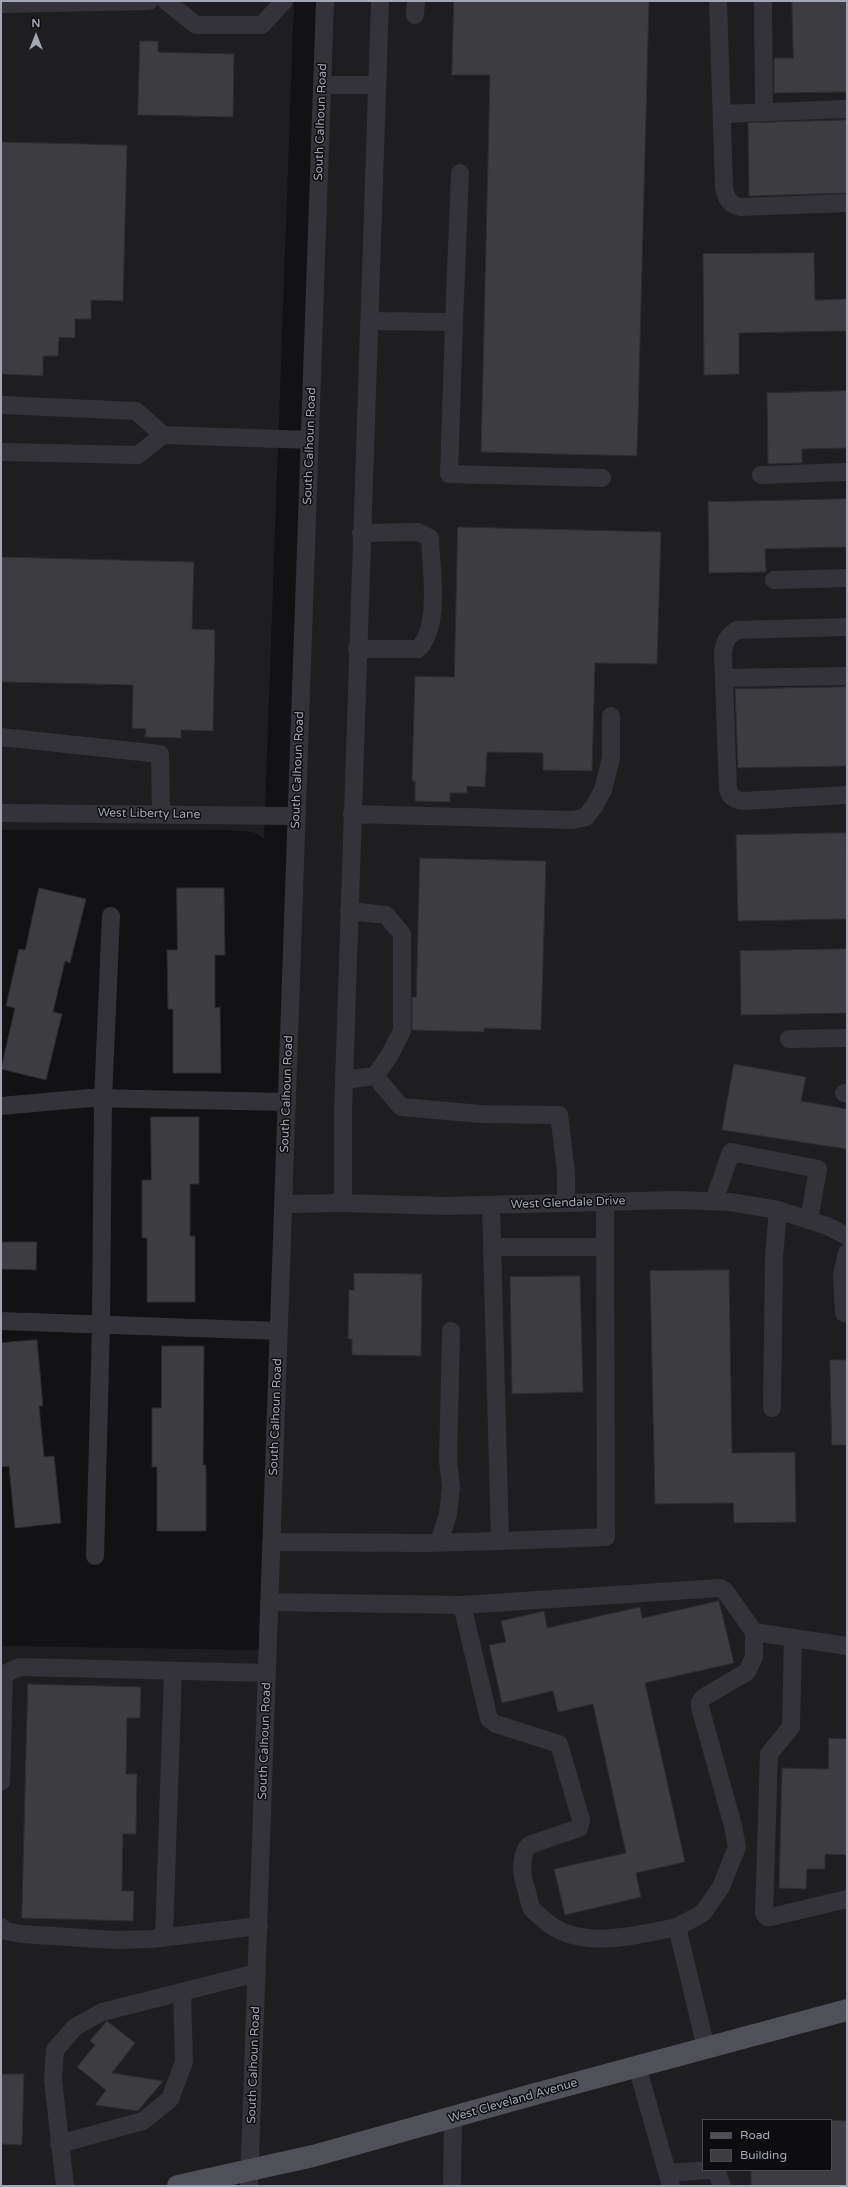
<!DOCTYPE html>
<html>
<head>
<meta charset="utf-8">
<style>
  body { margin:0 }
  #map { position:relative; width:848px; height:2187px; overflow:hidden; background:#121214; font-family:"Varela Round",sans-serif }
  canvas { display:block }
  .frame { position:absolute; inset:0; border:2px solid #a3a6b5; pointer-events:none }
  .legend { position:absolute; left:702px; top:2119px; width:130px; height:52px; box-sizing:border-box; background:#0d0d0f; border:1px solid #494a51; margin:0; padding:5px 7px; list-style:none; font-size:12px; color:#a3a6b5 }
  .legend li { display:flex; align-items:center; gap:8px; height:20px }
  .legend b { width:20px; border:1px solid #494a51 }
  .north { position:absolute; left:16px; top:16px; width:40px; height:40px; -webkit-text-stroke:3px #0d0d0f; paint-order:stroke; rotate:0deg; font-size:11px; font-weight:700; line-height:16px; text-align:center; color:#a3a6b5 }
  .north::after { content:''; display:block; margin:auto; width:14px; height:18px; background:#a3a6b5; clip-path:polygon(50% 0,100% 100%,50% 72%,0 100%) }
</style>
</head>
<body>
<div id="map">
<canvas width="848" height="2187"></canvas>
<div class="frame"></div>
<ul class="legend">
<li><b style="height:5px;background:#4f5058"></b>Road</li>
<li><b style="height:11px;background:#3c3c41"></b>Building</li>
</ul>
<div class="north">N</div>
</div>
<script>
const ctx = document.querySelector('canvas').getContext('2d');
ctx.lineJoin = 'round';
function fillPath(path, color) {
  ctx.fillStyle = color;
  ctx.fill(path, 'evenodd');
}
function stroke(path, color, width, dash) {
  ctx.strokeStyle = color;
  ctx.lineWidth = width;
  ctx.lineCap = dash ? 'butt' : 'round';
  ctx.setLineDash(dash || []);
  ctx.stroke(path);
}
function write(font, color, halo, rows, align = 'center') {
  ctx.font = font + ' "Varela Round",sans-serif';
  ctx.lineWidth = 3;
  ctx.setLineDash([]);
  ctx.textBaseline = 'middle';
  ctx.strokeStyle = halo;
  ctx.fillStyle = color;
  for (const [text, x, y, turn = 0] of rows) {
    ctx.save();
    ctx.translate(x, y);
    ctx.rotate((+turn || 0) * Math.PI / 180);
    ctx.textAlign = isNaN(turn) ? turn : align;
    if (halo) ctx.strokeText(text, 0, 0);
    ctx.fillText(text, 0, 0);
    ctx.restore();
  }
}
fillPath(new Path2D(`
  M 1,1 L 294,1 L 264,839 L 253,832 L 223,830 L 1,830 Z
  M 325,1 L 847,1 L 847,2186 L 249,2186 L 250,2170 L 178,2186 L 1,2186 L 1,1646 L 267,1650 ZM 703,2120 L 831,2120 L 831,2170 L 703,2170 Z`), '#1e1e21');
const building = new Path2D(`
  M 454,1 L 649,1 L 637,456 L 481,452 L 490,75 L 452,75 Z
  M 792,1 L 847,1 L 847,92 L 774,93 L 774,58 L 793,58 Z
  M 140,41 L 158,41 L 158,52 L 234,54 L 233,117 L 138,115 Z
  M 847,120 L 847,193 L 749,196 L 748,123 Z
  M 1,142 L 127,145 L 123,301 L 91,300 L 91,319 L 75,319 L 75,338 L 59,337 L 58,356 L 43,356 L 43,376 L 1,374 Z
  M 814,253 L 815,300 L 847,299 L 847,331 L 739,333 L 739,374 L 704,375 L 703,254 Z
  M 847,391 L 847,448 L 802,449 L 802,463 L 768,464 L 767,393 Z
  M 847,499 L 847,547 L 765,549 L 766,572 L 709,573 L 708,502 Z
  M 458,527 L 661,532 L 657,664 L 595,663 L 592,771 L 543,770 L 543,753 L 487,752 L 485,787 L 467,786 L 467,793 L 450,793 L 450,802 L 415,801 L 415,781 L 412,781 L 415,676 L 454,677 Z
  M 1,557 L 194,562 L 192,629 L 215,630 L 213,731 L 181,730 L 181,738 L 145,737 L 146,729 L 132,728 L 133,685 L 1,682 Z
  M 847,687 L 847,766 L 738,768 L 735,689 Z
  M 846,833 L 847,919 L 738,921 L 736,835 Z
  M 420,858 L 546,861 L 541,1030 L 484,1028 L 484,1032 L 412,1030 L 412,997 L 416,997 Z
  M 39,888 L 86,899 L 70,963 L 65,961 L 53,1012 L 62,1014 L 46,1080 L 1,1069 L 15,1008 L 6,1006 L 19,949 L 25,950 Z
  M 177,888 L 224,888 L 225,955 L 215,955 L 215,1008 L 220,1007 L 221,1073 L 173,1073 L 173,1009 L 168,1009 L 167,950 L 177,950 Z
  M 847,949 L 847,1013 L 741,1015 L 740,951 Z
  M 734,1064 L 806,1077 L 801,1101 L 847,1109 L 847,1149 L 722,1130 Z
  M 151,1117 L 199,1117 L 199,1184 L 190,1184 L 190,1236 L 195,1236 L 195,1302 L 147,1302 L 147,1238 L 142,1238 L 142,1180 L 151,1180 Z
  M 1,1242 L 37,1242 L 36,1270 L 1,1269 Z
  M 729,1270 L 732,1453 L 795,1452 L 796,1522 L 734,1523 L 733,1503 L 655,1504 L 650,1271 Z
  M 354,1273 L 422,1274 L 421,1356 L 352,1355 L 352,1339 L 348,1339 L 349,1290 L 354,1290 Z
  M 580,1276 L 583,1392 L 512,1394 L 510,1277 Z
  M 37,1340 L 43,1406 L 39,1406 L 44,1457 L 54,1456 L 61,1523 L 15,1528 L 9,1466 L 1,1467 L 1,1343 Z
  M 162,1346 L 204,1346 L 203,1465 L 206,1465 L 206,1531 L 157,1531 L 157,1467 L 152,1467 L 152,1408 L 161,1408 Z
  M 830,1360 L 847,1360 L 847,1445 L 832,1445 Z
  M 719,1601 L 734,1663 L 645,1683 L 685,1862 L 636,1873 L 641,1897 L 565,1915 L 554,1869 L 626,1853 L 593,1704 L 558,1712 L 553,1691 L 502,1703 L 489,1645 L 506,1642 L 501,1621 L 544,1611 L 547,1628 L 640,1607 L 642,1618 Z
  M 28,1684 L 141,1687 L 140,1718 L 127,1718 L 126,1774 L 137,1774 L 136,1834 L 123,1834 L 122,1891 L 134,1891 L 133,1921 L 22,1918 Z
  M 829,1738 L 847,1739 L 847,1855 L 825,1854 L 825,1869 L 807,1869 L 806,1889 L 779,1888 L 782,1768 L 828,1769 Z
  M 107,2021 L 135,2043 L 112,2073 L 163,2081 L 138,2111 L 95,2105 L 106,2090 L 77,2067 L 95,2045 L 90,2041 Z
  M 1,2074 L 24,2074 L 22,2145 L 1,2144 Z
  M 831,2120 L 847,2121 L 847,2186 L 751,2186 L 751,2170 L 831,2170 Z`);
fillPath(building, '#3c3c41');
stroke(building, '#2c2c30', 1);
stroke(new Path2D(`
  M 166,1 L 196,25 L 262,25 L 284,1
  M 718,1 L 724,188 C 727,199 729,205 741,207 L 847,203
  M 763,1 L 764,112
  M 1,4 L 149,1
  M 415,15 L 416,1
  M 322,85 L 377,85
  M 722,114 L 847,109
  M 369,321 L 454,322 L 449,474 L 602,478
  M 454,322 L 460,173
  M 1,405 L 136,411 L 163,435 L 310,440
  M 1,452 L 138,455 L 163,435
  M 761,475 L 847,472
  M 774,580 L 847,578
  M 847,627 L 737,630 C 728,636 724,641 723,653 L 728,789 C 730,797 734,800 743,801 L 847,795
  M 357,649 L 418,649 C 441,627 431,568 430,538 L 418,532 L 361,533
  M 724,678 L 847,676
  M 1,737 L 160,754 L 161,814
  M 1,813 L 297,816
  M 352,814 L 573,820 L 586,817 L 595,805 L 603,790 L 611,758 L 611,716
  M 789,1039 L 847,1038
  M 375,1076 L 401,1107 L 481,1114 L 559,1115 L 566,1172 L 566,1203
  M 344,1080 L 375,1076 L 389,1056 L 402,1031 L 402,934 L 386,915 L 349,911
  M 844,1093 L 847,1093
  M 1,1106 L 90,1098 L 287,1102
  M 714,1201 L 731,1152 L 818,1169 L 809,1220
  M 343,1203 L 343,1112 L 380,1
  M 283,1204 L 343,1203 L 445,1206 L 677,1200 L 730,1202 L 778,1210 L 827,1226 L 847,1236
  M 491,1205 L 500,1541 L 606,1537 L 605,1202
  M 493,1247 L 605,1247
  M 847,1253 L 842,1275 L 844,1313 L 847,1313
  M 1,1321 L 279,1331
  M 772,1408 L 774,1258 L 778,1210
  M 271,1542 L 426,1543 L 500,1541
  M 439,1543 L 448,1514 L 451,1486 L 448,1460 L 451,1331
  M 95,1556 L 101,1325 L 103,1099 L 111,916
  M 269,1602 L 462,1605 L 720,1588 L 725,1591 L 754,1632 L 754,1657 L 747,1672 L 704,1697 L 700,1702 L 700,1707 L 733,1826 L 737,1847 L 721,1887 L 703,1913 L 677,1927 L 706,2048
  M 462,1605 L 489,1719 L 496,1724 L 559,1744 L 581,1820 L 579,1828 L 529,1845 C 520,1855 521,1875 526,1888 C 528,1895 529,1903 532,1909 C 535,1912 540,1916 543,1919 C 578,1952 636,1935 677,1927
  M 754,1632 L 847,1646
  M 793,1638 L 791,1727 L 769,1754 L 764,1913 L 767,1917 L 771,1917 L 847,1899
  M 1,1782 L 4,1674 L 20,1667 L 267,1673
  M 1,1927 L 6,1931 L 21,1934 L 116,1940 L 152,1939 L 259,1926
  M 164,1937 L 173,1671
  M 637,2066 L 671,2186
  M 59,2144 L 143,2121 L 170,2099 L 184,2062 L 182,1992
  M 668,2173 L 708,2170 L 717,2172 L 722,2186
  M 65,2186 L 53,2080 L 55,2050 L 75,2027 L 102,2012 L 257,1973
  M 249,2186 L 325,1
  M 452,2186 L 453,2118`), '#333339', 18);
stroke(new Path2D(`
  M 178,2186 L 313,2156 L 535,2094 L 847,2010`), '#4f5058', 22);
write('12px', '#a3a6b5', '#0d0d0f', [
  ["South Calhoun Road",321,122,-88],
  ["South Calhoun Road",310,446,-88],
  ["South Calhoun Road",298,770,-88],
  ["West Liberty Lane",149,814,1],
  ["South Calhoun Road",287,1094,-88],
  ["West Glendale Drive",568,1203,-2],
  ["South Calhoun Road",276,1417,-88],
  ["South Calhoun Road",265,1741,-88],
  ["South Calhoun Road",254,2065,-88],
  ["West Cleveland Avenue",513,2101,-16]
]);
</script>
</body>
</html>
